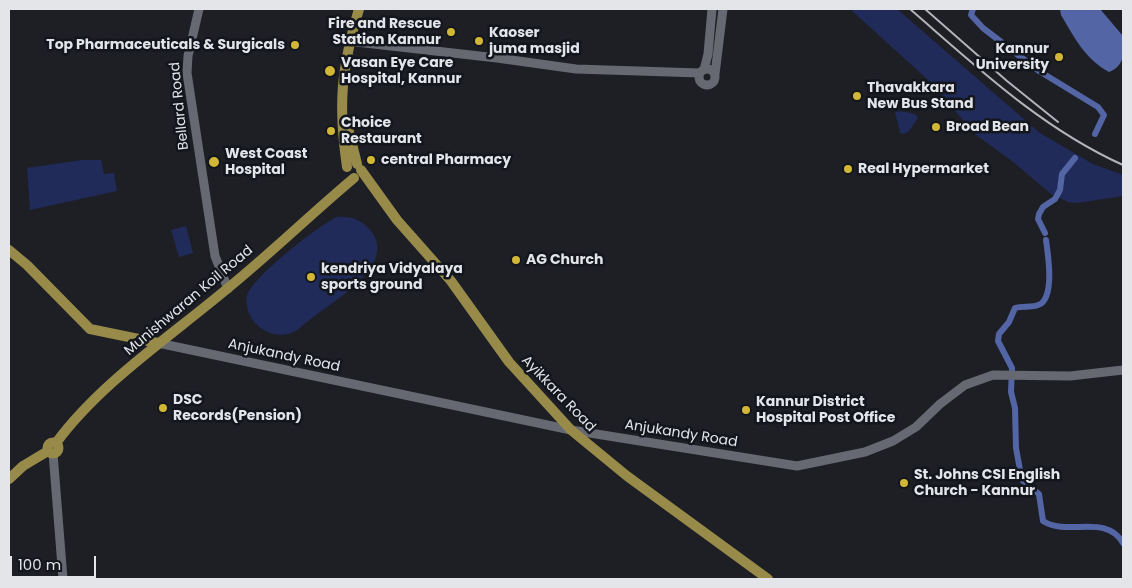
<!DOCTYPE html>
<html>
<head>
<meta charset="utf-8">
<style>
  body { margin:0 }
  #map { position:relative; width:1132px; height:588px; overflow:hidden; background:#1d1f25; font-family:Poppins,sans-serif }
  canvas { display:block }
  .frame { position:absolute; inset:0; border:10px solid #e3e5e9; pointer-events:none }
  .scale { position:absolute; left:10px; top:556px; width:86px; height:22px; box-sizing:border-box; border:2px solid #e3e5e9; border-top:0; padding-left:6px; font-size:15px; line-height:18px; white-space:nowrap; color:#e3e5e9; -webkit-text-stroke:4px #13161c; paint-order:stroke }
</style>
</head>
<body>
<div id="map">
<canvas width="1132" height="588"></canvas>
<div class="frame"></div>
<div class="scale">100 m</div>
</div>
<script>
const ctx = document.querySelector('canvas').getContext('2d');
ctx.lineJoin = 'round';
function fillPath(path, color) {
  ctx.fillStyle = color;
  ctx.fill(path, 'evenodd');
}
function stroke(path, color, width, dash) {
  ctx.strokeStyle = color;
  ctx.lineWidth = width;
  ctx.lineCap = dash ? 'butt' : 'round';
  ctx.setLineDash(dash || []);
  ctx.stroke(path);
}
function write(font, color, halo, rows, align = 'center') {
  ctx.font = font + ' Poppins,sans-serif';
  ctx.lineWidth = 5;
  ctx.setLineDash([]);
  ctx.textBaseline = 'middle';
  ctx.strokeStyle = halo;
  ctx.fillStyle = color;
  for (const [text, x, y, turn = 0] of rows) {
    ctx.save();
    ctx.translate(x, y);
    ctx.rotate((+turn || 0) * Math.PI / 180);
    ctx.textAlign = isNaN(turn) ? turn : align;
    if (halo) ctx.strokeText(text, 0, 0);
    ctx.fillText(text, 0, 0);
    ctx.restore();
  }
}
fillPath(new Path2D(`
  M 850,9 L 897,9 L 1040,133 L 1093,164 L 1123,175 L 1123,196 L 1077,203 L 1068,202 L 1051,194 L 1012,161 L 976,135 L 927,79 Z
  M 901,111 L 915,114 L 918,118 L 909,131 L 904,134 L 900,133 L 895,112 Z
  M 82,160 L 101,160 L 104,174 L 114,173 L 117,191 L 30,210 L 27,168 Z
  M 337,217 C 351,216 362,220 371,231 C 397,265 335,300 312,318 C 306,322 298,331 291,333 C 268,341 243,320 247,296 C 251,278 320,224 337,217 Z
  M 186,226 L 193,253 L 179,257 L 171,230 Z`), '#202b5a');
fillPath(new Path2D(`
  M 1060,9 L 1100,9 L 1123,36 C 1123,53 1126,65 1109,72 C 1085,59 1074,37 1061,15 Z`), '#5365a4');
stroke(new Path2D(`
  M 973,9 L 971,15 L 983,28 L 1039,71 L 1098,107 L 1104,115 L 1095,134
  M 1045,233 L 1038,219 L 1039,214 L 1043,207 L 1055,199 L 1060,190 L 1062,174 L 1075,158
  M 1046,240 C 1048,255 1054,291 1042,303 C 1035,309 1023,305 1015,308 L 1009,322 L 999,334 L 998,341 L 1012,368 L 1011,392 L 1015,408 L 1016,448 L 1020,470 L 1023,481 L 1039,494 L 1043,521 C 1068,537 1106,513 1123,543`), '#5365a4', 6);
stroke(new Path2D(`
  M 199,9 L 188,56 L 187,73 L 215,256 L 228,289
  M 356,42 L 497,58 L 576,69 L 700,73
  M699 77a8 8 0 1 1 16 0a8 8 0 1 1-16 0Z
  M 704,70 L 708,54 L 712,9
  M 715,74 L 723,9
  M 158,343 L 571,430 L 797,466 L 865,452 L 893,441 L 916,427 L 940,404 L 965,385 L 993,375 L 1070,376 L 1123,370
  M 53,453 L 63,579`), '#666971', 9);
stroke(new Path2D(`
  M 348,128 L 357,164
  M 347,167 C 338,105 341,69 359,9
  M 361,170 L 397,220 L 451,281 L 509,362 L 571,430 L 627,476 L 768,579
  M 9,250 L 27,265 L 90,329 L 158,343
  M47.5 448a5.5 5.5 0 1 1 11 0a5.5 5.5 0 1 1-11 0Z
  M 56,443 C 100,383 171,336 228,288 C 271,253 311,214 354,178
  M 9,479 L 23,466 L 48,451`), '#988b4a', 10);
stroke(new Path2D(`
  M 910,9 C 977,67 1041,128 1123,165
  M 925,9 L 1007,81 L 1058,122`), '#b2b4b9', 2);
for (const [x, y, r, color] of [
  [451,32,5,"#d2b736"],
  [479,41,5,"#d2b736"],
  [295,45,5,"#d2b736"],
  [1059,57,5,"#d2b736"],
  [330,71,6,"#d2b736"],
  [857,96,5,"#d2b736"],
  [936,127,5,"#d2b736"],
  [331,131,5,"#d2b736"],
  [371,160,5,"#d2b736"],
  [214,162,6,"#d2b736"],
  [848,169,5,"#d2b736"],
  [516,260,5,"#d2b736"],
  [311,277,5,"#d2b736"],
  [163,408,5,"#d2b736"],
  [746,410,5,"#d2b736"],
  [904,483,5,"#d2b736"]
]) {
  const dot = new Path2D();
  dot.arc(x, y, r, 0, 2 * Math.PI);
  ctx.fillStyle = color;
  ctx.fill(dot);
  stroke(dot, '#13161c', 2);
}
write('bold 14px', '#e3e5e9', '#13161c', [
  ["Fire and Rescue",441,24,"right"],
  ["Station Kannur",441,40,"right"],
  ["Kaoser",489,33],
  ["juma masjid",489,49],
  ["Top Pharmaceuticals & Surgicals",285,45,"right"],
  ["Kannur",1049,49,"right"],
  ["University",1049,65,"right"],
  ["Vasan Eye Care",341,63],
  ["Hospital, Kannur",341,79],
  ["Thavakkara",867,88],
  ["New Bus Stand",867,104],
  ["Choice",341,123],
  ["Restaurant",341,139],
  ["Broad Bean",946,127],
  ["West Coast",225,154],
  ["Hospital",225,170],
  ["central Pharmacy",381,160],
  ["Real Hypermarket",858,169],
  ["AG Church",526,260],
  ["kendriya Vidyalaya",321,269],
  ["sports ground",321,285],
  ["DSC",173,400],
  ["Records(Pension)",173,416],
  ["Kannur District",756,402],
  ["Hospital Post Office",756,418],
  ["St. Johns CSI English",914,475],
  ["Church - Kannur",914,491]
], 'left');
write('14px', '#e3e5e9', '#13161c', [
  ["Bellard Road",180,106,-96],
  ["Munishwaran Koil Road",189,301,-40],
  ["Anjukandy Road",284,356,12],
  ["Ayikkara Road",558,394,46],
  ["Anjukandy Road",681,434,9]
]);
</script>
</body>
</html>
